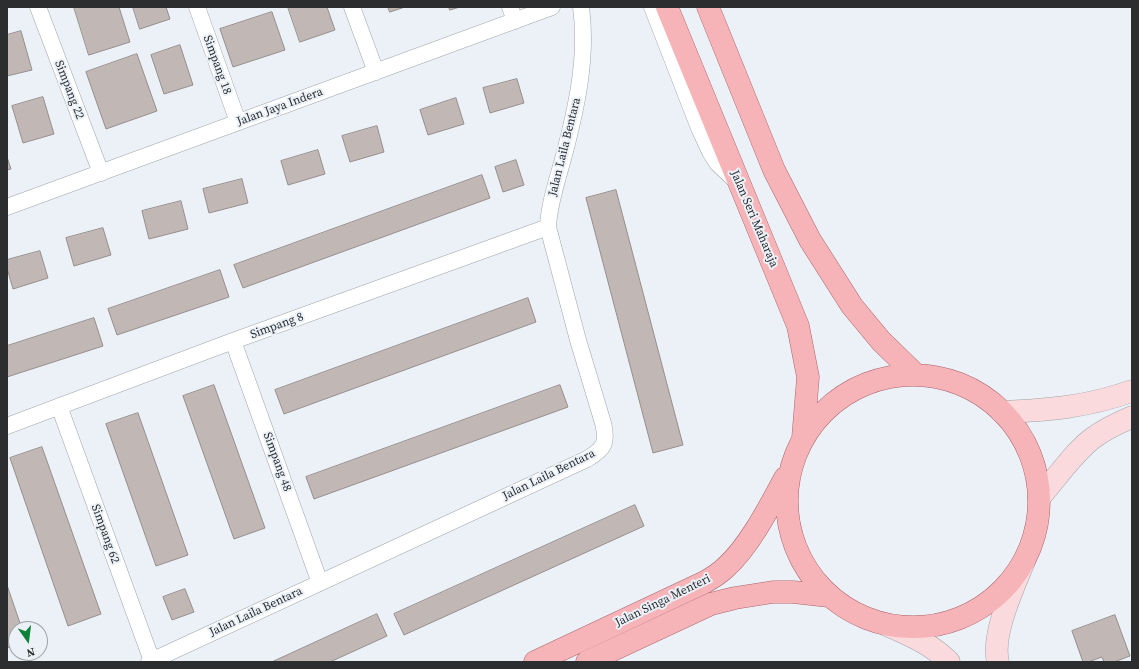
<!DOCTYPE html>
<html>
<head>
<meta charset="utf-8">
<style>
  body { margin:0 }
  #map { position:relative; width:1139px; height:669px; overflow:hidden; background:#ebf1f7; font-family:"Source Serif 4",serif }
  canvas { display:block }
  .frame { position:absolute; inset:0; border:8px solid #2b2d2f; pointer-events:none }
  .north { position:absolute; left:8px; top:621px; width:40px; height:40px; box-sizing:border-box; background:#ebf1f7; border:1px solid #9ea3a7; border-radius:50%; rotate:166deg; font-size:11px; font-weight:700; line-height:16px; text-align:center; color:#2b2d2f }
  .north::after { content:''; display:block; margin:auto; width:14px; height:18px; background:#0e8239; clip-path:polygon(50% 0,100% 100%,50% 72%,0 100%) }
</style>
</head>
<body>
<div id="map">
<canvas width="1139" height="669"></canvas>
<div class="frame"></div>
<div class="north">N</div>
</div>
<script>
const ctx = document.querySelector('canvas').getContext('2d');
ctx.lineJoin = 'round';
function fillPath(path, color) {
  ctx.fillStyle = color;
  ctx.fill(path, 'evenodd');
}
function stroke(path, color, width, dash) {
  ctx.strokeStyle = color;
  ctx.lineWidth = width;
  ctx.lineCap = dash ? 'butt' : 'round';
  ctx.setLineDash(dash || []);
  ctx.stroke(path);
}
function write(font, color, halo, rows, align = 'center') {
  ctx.font = font + ' "Source Serif 4",serif';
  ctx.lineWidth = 4;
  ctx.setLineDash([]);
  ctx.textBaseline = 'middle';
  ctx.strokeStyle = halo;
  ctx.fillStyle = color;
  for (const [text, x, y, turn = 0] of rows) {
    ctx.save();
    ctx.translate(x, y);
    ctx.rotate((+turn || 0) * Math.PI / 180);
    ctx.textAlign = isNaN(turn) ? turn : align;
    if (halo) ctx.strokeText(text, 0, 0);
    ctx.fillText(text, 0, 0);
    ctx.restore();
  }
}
const building = new Path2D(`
  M 74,7 L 119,7 L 130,42 L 89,55 Z
  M 133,7 L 166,7 L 170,19 L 140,29 Z
  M 288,7 L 327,7 L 335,30 L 300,42 Z
  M 388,7 L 405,7 L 390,12 Z
  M 449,7 L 460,7 L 450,10 Z
  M 272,12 L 285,50 L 233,67 L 220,29 Z
  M 21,31 L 32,70 L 7,76 L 7,35 Z
  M 180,45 L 193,85 L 164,94 L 151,55 Z
  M 137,54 L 157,111 L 106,129 L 86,72 Z
  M 517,79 L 524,103 L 490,113 L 483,88 Z
  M 43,97 L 54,134 L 23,143 L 12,106 Z
  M 456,98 L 464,124 L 428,135 L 420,110 Z
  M 377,126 L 384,152 L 350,162 L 342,136 Z
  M 318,150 L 325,174 L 288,185 L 281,161 Z
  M 7,157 L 11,169 L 7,170 Z
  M 516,160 L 524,185 L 503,192 L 495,167 Z
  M 482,175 L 490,198 L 243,288 L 234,265 Z
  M 242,179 L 248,203 L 209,213 L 203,189 Z
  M 616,190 L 683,445 L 653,453 L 586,198 Z
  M 181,201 L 188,229 L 149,239 L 142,211 Z
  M 103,228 L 111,255 L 74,266 L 66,238 Z
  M 40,251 L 48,278 L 13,289 L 7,268 L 7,260 Z
  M 220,270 L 229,297 L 117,335 L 108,309 Z
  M 528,298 L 536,322 L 284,414 L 275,390 Z
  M 94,318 L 103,346 L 7,377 L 7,346 Z
  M 214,385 L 265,528 L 234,539 L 183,396 Z
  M 560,385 L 568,407 L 314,499 L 306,477 Z
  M 138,413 L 188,555 L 156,566 L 106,424 Z
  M 42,447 L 101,614 L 68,626 L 10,458 Z
  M 635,505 L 644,526 L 404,635 L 394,614 Z
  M 7,585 L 22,629 L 16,629 L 16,645 L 7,648 Z
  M 185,589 L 194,612 L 172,620 L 163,597 Z
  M 377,614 L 387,636 L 330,662 L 272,662 Z
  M 1115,615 L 1130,656 L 1114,662 L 1104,662 L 1102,657 L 1088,662 L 1083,662 L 1072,631 Z`);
fillPath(building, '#c1b8b6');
stroke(building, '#968e8c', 1);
const minor = new Path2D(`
  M 38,7 L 101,173
  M 197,7 L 238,122
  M 352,7 L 376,72
  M 510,7 L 515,21
  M 652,7 L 699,128 L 710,152 L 717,163 L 736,181
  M 7,207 L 552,7
  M 233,341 L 320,583
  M 59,406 L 152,661
  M 7,426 L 233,341 L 548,227
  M 149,662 L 587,459 C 604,449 608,443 603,423 L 578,340 L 548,227 C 549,204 557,181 563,159 C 576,110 588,58 581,7`);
const secondary = new Path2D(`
  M 1002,412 C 1051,410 1086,407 1132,391
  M 1039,498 C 1056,479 1073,453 1093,438 C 1105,429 1118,423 1132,417
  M 887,625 C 909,635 932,644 949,662
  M 998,662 C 991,634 1014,587 1024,561`);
const primary = new Path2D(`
  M 667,7 L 798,326 L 808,377 L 803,438
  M 708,7 L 774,170 L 810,240 L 852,306 L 881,341 L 916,375
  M787 501a126 126 0 1 1 252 0a126 126 0 1 1-252 0Z
  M 535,662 L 705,582 C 712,578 719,574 725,568 C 749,547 770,506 785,478
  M 587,662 L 711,604 L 735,598 L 773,592 L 793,592 L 829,596`);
stroke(minor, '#9fa5ab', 17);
stroke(secondary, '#9fa5ab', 23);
stroke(primary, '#ab646b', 23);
stroke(minor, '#fff', 16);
stroke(secondary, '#fadadc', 22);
stroke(primary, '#f6b4b9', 22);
write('12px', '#2b2d2f', '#ebf1f7', [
  ["Simpang 18",217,65,70],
  ["Simpang 22",69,90,69],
  ["Jalan Jaya Indera",280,107,-20],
  ["Jalan Laila Bentara",565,147,-76],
  ["Jalan Seri Maharaja",754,219,67],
  ["Simpang 8",277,326,-20],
  ["Simpang 48",277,462,70],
  ["Jalan Laila Bentara",549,475,-26],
  ["Simpang 62",105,534,70],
  ["Jalan Singa Menteri",663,601,-26],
  ["Jalan Laila Bentara",256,612,-25]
]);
</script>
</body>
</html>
